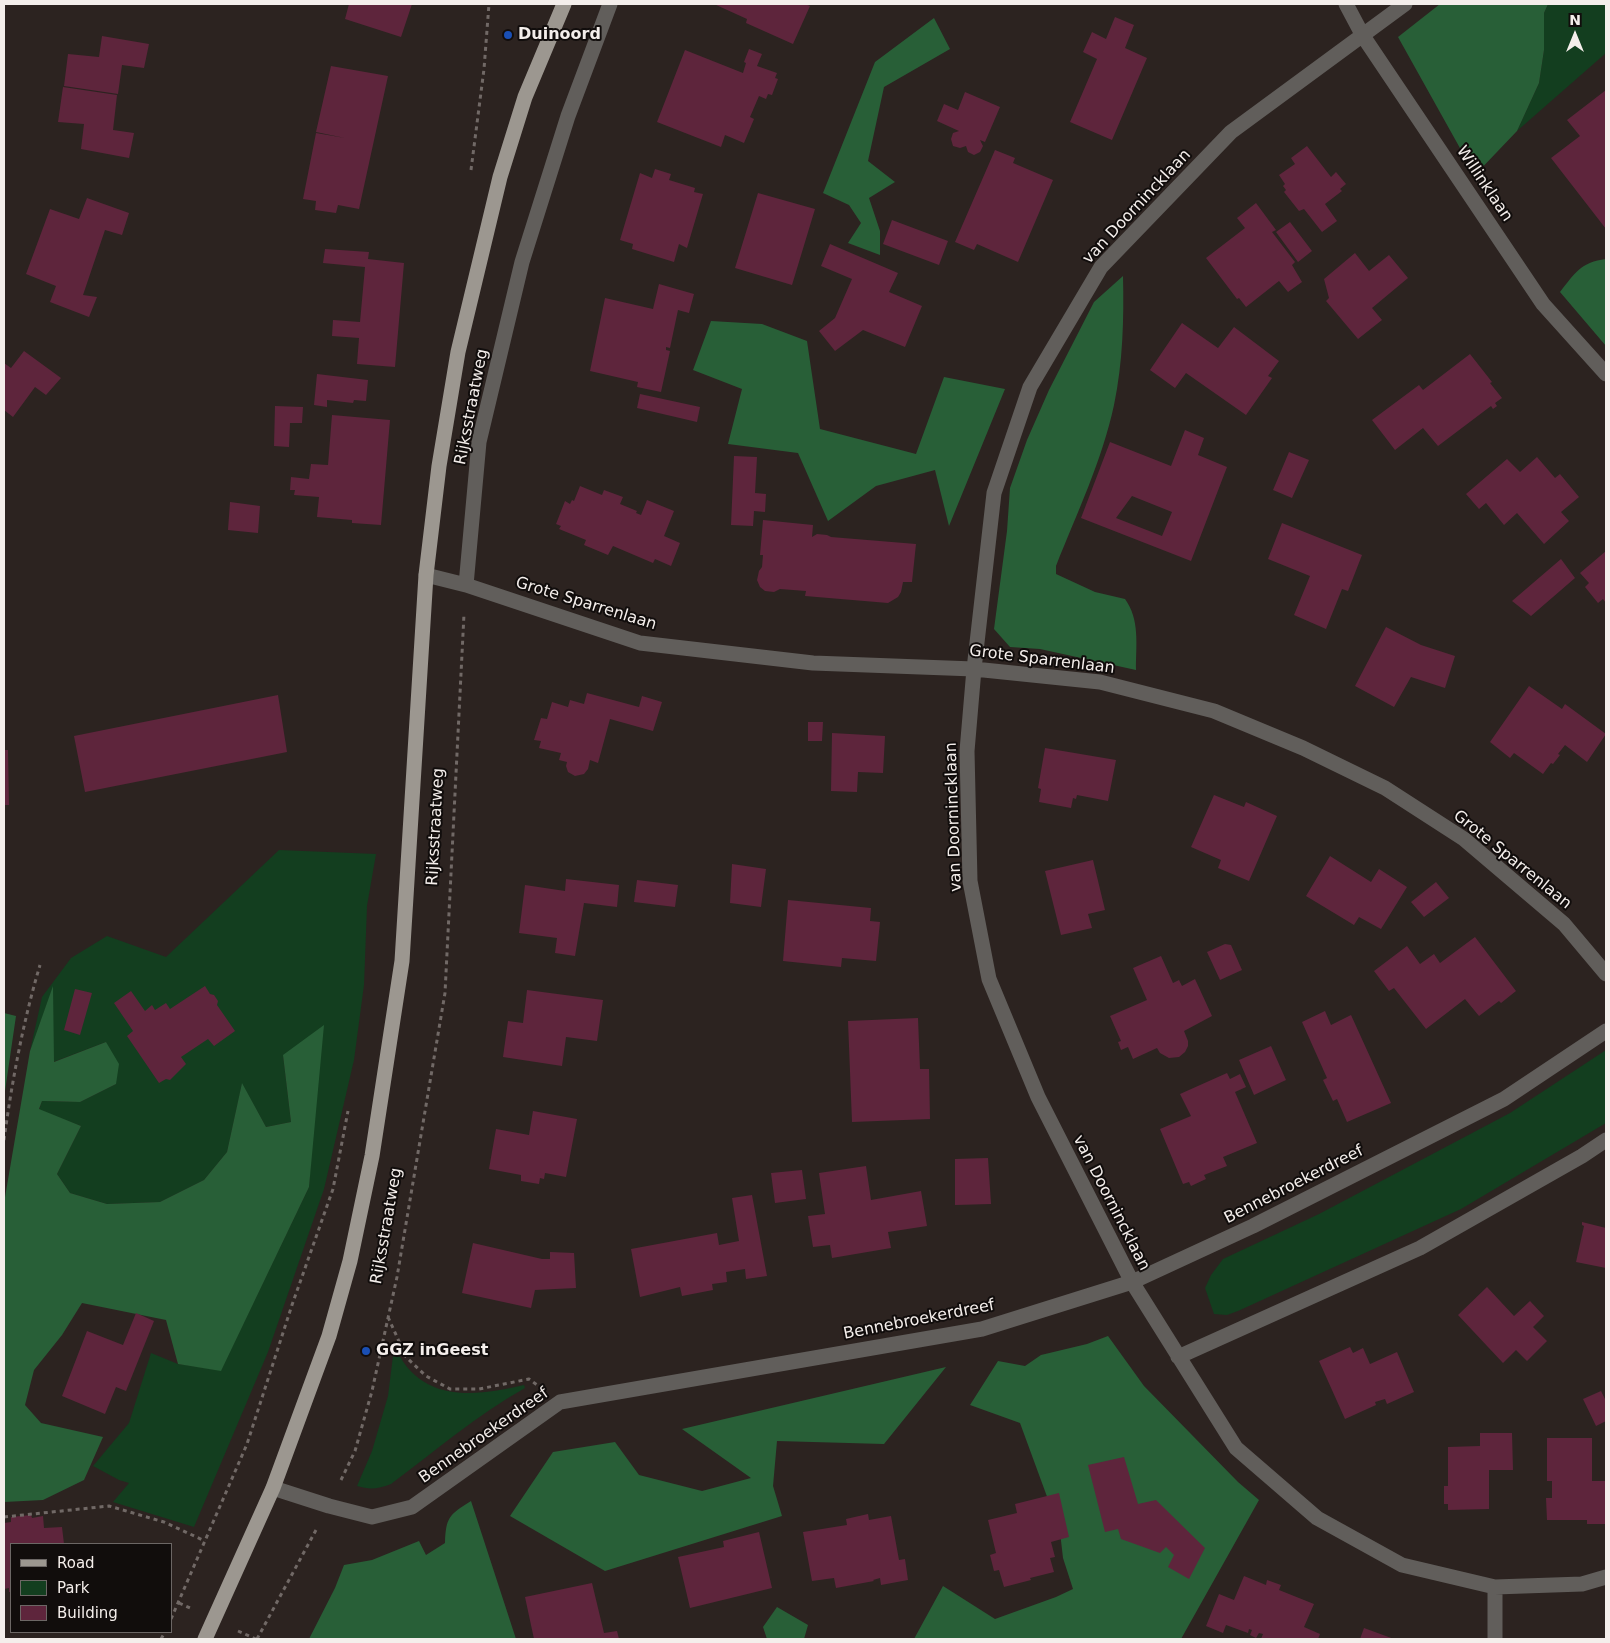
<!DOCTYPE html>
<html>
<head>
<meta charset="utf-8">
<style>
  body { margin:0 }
  #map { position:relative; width:1610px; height:1643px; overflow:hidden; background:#2c2320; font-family:"DejaVu Sans",sans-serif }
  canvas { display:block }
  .frame { position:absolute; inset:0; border:5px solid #f4eeeb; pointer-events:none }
  .legend { position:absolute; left:10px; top:1543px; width:162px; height:90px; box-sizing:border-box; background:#110d0c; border:1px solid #6c6765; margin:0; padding:6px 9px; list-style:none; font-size:15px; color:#f4eeeb }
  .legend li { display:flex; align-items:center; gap:10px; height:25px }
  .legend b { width:25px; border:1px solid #6c6765 }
  .north { position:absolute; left:1550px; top:10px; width:50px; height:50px; -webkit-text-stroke:4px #110d0c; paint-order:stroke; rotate:0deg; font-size:14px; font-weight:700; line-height:20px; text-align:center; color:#f4eeeb }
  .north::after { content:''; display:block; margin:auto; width:18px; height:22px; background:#f4eeeb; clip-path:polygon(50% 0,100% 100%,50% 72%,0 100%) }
</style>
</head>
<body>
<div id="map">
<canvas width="1610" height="1643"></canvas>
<div class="frame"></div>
<ul class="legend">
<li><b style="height:6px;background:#9c9790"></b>Road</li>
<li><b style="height:14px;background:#133e1f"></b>Park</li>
<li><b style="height:14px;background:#5e253c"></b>Building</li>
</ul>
<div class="north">N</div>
</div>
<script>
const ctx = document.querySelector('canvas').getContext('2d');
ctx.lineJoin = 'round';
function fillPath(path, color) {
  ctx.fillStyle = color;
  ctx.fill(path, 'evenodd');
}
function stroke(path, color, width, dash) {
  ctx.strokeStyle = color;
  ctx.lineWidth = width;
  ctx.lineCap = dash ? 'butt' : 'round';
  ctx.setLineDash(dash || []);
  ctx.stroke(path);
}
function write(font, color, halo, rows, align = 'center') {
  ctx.font = font + ' "DejaVu Sans",sans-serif';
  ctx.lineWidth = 4;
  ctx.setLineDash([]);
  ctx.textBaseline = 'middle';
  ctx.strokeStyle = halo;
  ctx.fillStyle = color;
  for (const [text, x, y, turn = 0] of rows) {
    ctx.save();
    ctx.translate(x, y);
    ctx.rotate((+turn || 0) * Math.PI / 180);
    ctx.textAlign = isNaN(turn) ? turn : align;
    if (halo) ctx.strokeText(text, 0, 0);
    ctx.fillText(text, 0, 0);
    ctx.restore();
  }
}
fillPath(new Path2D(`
  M 1548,4 L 1606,4 L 1606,53 L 1517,131 L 1539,83 L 1544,50 L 1544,13 Z
  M 279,850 L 376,854 L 367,906 L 364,985 L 354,1060 L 324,1189 L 268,1352 L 194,1527 L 113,1502 L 129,1483 L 119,1480 L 93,1466 L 129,1423 L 151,1353 L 178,1364 L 221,1370 L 309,1187 L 312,1142 L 283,1055 L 291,1122 L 266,1127 L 242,1084 L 227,1152 L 204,1180 L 160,1202 L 107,1204 L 70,1193 L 57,1174 L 81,1126 L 39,1110 L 42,1101 L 80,1102 L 116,1084 L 106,1042 L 53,1062 L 53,988 L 30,1051 L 42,997 L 71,958 L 107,936 L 166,957 Z
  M 1606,1050 L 1606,1123 L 1461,1209 L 1238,1311 L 1227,1315 L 1214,1314 L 1205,1288 L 1211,1275 L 1223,1259 L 1319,1214 L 1510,1113 Z
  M 394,1348 C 399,1354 402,1361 407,1367 C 437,1403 485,1394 524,1385 L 525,1388 C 477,1415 435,1451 391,1484 C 378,1489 370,1490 357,1486 L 372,1451 L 388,1396 Z`), '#133e1f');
fillPath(new Path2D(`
  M 1440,4 L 1548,4 L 1544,13 L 1544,50 L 1539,83 L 1517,131 L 1475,175 L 1398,37 Z
  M 934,18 L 950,49 L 884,87 L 868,161 L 895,182 L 869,198 L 880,231 L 880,255 L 848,243 L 861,223 L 849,205 L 823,193 L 875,62 Z
  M 1606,259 L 1606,346 L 1560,292 C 1575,273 1581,262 1606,259 Z
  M 1123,276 C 1124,319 1123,362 1114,405 C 1102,461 1077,513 1056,566 L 1056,574 L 1095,592 L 1125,599 C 1140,620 1136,644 1136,670 L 1040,649 L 1010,647 L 994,629 L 1007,531 L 1010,488 L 1027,440 L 1049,390 L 1094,302 Z
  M 711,321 L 762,324 L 807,341 L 820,429 L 916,454 L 944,377 L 1005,389 L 949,526 L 935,470 L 876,486 L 828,521 L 798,453 L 728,444 L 742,389 L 693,370 Z
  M 53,986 L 54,1062 L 106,1042 L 119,1064 L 116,1084 L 80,1102 L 42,1101 L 39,1109 L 81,1126 L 57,1174 L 70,1193 L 107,1204 L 160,1202 L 204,1180 L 227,1152 L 242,1083 L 266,1127 L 291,1122 L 283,1055 L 324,1025 L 309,1187 L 221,1371 L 178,1364 L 166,1320 L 82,1303 L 62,1335 L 34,1370 L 25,1405 L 41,1423 L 103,1437 L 84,1480 L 43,1500 L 4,1502 L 4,1203 L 30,1051 Z
  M 4,1013 L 16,1016 L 4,1098 Z
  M 1108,1336 L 1144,1386 L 1238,1482 L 1259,1500 L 1181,1639 L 914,1639 L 943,1586 L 995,1619 L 1056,1597 L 1073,1589 L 1063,1558 L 1060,1532 L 1020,1423 L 970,1405 L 998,1361 L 1025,1366 L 1041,1355 L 1087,1344 Z
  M 946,1367 L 884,1444 L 777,1441 L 773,1486 L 782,1516 L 605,1571 L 510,1516 L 553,1452 L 615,1442 L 639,1475 L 702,1491 L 751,1478 L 682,1429 Z
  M 471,1501 L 516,1639 L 309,1639 L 335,1588 L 344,1565 L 372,1560 L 419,1541 L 426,1555 L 445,1543 C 446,1517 449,1515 471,1501 Z
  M 777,1607 L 808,1625 L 804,1639 L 767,1639 L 763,1627 Z`), '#285f37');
fillPath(new Path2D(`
  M 349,4 L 412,4 L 401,37 L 345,19 Z
  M 714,4 L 805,4 L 810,6 L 793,44 L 746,23 L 747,19 Z
  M 1115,17 L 1134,25 L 1125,48 L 1147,58 L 1112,140 L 1070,122 L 1097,59 L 1083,52 L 1092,32 L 1106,39 Z
  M 102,36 L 149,44 L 144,68 L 122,65 L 118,94 L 64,86 L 68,54 L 99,57 Z
  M 749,49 L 762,54 L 757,66 L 777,73 L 775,78 L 778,79 L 772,95 L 768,94 L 766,99 L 759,96 L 750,117 L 754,119 L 744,143 L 725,135 L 721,147 L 657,122 L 685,50 L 743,73 L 746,63 L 744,62 Z
  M 331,66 L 388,76 L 359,209 L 338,205 L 336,213 L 315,210 L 316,201 L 303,199 L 316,133 L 345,138 L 316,132 Z
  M 63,87 L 117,95 L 113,130 L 134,133 L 129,158 L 81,149 L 84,124 L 58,122 Z
  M 1606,90 L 1606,229 L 1551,158 L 1580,136 L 1567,120 Z
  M 965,92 L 1000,107 L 985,142 L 980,140 L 983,146 L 980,152 L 974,155 L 968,152 L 966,146 L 960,148 L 953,146 L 951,139 L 953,133 L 959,131 L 937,121 L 944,104 L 958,110 Z
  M 1307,146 L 1331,177 L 1336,172 L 1346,184 L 1340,189 L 1342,191 L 1325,204 L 1337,221 L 1322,232 L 1304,209 L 1299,211 L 1284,192 L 1286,190 L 1283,186 L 1285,184 L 1279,175 L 1295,164 L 1291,158 Z
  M 995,150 L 1015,158 L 1013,163 L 1053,180 L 1018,262 L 977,244 L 974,250 L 955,242 Z
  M 655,169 L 671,174 L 669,180 L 695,188 L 694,192 L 703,194 L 687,248 L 679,244 L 674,262 L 632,249 L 633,244 L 620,240 L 640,173 L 652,178 Z
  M 758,193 L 815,209 L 792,285 L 735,268 Z
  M 87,198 L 129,213 L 122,235 L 105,230 L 83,295 L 97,297 L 89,317 L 50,302 L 56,286 L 26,274 L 50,209 L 79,219 Z
  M 1256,203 L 1276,230 L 1272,232 L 1295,262 L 1292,265 L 1302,282 L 1288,292 L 1279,281 L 1246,307 L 1239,298 L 1237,299 L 1206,258 L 1245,228 L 1237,218 Z
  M 892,220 L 948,241 L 939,265 L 883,244 Z
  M 1290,222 L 1312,251 L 1298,262 L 1276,232 Z
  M 830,244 L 898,273 L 889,292 L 922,306 L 905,347 L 863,330 L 835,351 L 819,331 L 835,318 L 852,279 L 821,266 Z
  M 325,249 L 369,252 L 368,259 L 404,263 L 395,367 L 357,364 L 359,338 L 332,336 L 333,320 L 360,322 L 365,267 L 323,263 Z
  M 1355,253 L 1369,271 L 1389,255 L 1408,278 L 1372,308 L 1382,320 L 1358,339 L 1326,301 L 1329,298 L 1324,279 Z
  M 659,284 L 694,294 L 689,313 L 678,310 L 670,348 L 666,347 L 666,350 L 670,351 L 661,392 L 637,387 L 638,382 L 590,371 L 605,298 L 653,309 Z
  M 1182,323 L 1218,348 L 1234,327 L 1279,361 L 1268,376 L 1272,378 L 1246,415 L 1186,373 L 1175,388 L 1150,370 Z
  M 24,351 L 61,378 L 46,395 L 35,387 L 13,417 L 4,410 L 4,363 L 11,368 Z
  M 1470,354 L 1492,382 L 1490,383 L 1502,398 L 1495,403 L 1497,406 L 1493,409 L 1491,406 L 1438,446 L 1423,428 L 1395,450 L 1372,420 L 1419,385 L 1423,390 Z
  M 317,374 L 368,380 L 366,401 L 354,400 L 353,403 L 327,400 L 327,407 L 314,405 Z
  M 640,394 L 700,407 L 697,422 L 637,408 Z
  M 275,406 L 303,407 L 302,423 L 290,423 L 289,447 L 274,446 Z
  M 332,415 L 390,420 L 381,525 L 352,523 L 352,520 L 317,517 L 319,497 L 294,495 L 295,490 L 290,490 L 291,477 L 309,479 L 311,464 L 328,465 Z
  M 1185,430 L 1204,438 L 1198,455 L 1227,467 L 1191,561 L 1081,518 L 1110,442 L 1171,466 ZM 1132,496 L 1172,512 L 1162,536 L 1116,518 Z
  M 1289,452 L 1309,460 L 1292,498 L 1273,490 Z
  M 734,456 L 757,457 L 755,493 L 766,494 L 765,512 L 754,511 L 753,526 L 731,525 Z
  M 1537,457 L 1555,478 L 1560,474 L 1579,497 L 1561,512 L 1569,521 L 1544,544 L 1517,513 L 1504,525 L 1486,503 L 1479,509 L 1466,494 L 1507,459 L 1520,472 Z
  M 580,486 L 602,495 L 604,490 L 623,497 L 620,504 L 637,511 L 636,513 L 641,515 L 647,500 L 674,511 L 664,536 L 680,543 L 671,566 L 655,559 L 653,563 L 613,546 L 608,555 L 584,545 L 586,540 L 559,529 L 561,526 L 556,524 L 565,501 L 570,504 L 572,500 L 574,501 Z
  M 230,502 L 260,506 L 258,533 L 228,530 Z
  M 763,520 L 813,525 L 812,537 L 817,534 L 827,535 L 831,537 L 916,544 L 912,582 L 903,582 L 901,592 L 898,597 L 888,603 L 805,596 L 806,591 L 780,589 L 774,592 L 765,591 L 760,587 L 757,580 L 759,571 L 762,567 L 763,555 L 760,555 Z
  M 1282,523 L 1362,555 L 1348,591 L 1342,589 L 1326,629 L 1294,615 L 1310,576 L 1268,559 Z
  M 1606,551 L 1606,603 L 1603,599 L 1598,603 L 1585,587 L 1589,583 L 1580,573 Z
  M 1561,559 L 1575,578 L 1531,616 L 1512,601 Z
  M 1386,627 L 1421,645 L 1455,656 L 1445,688 L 1411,677 L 1394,707 L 1355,686 Z
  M 1529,686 L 1562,709 L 1565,704 L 1606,734 L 1587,762 L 1565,745 L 1558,754 L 1560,755 L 1553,764 L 1551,763 L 1543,774 L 1514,753 L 1510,758 L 1490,742 Z
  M 587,693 L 639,707 L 642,696 L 662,702 L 653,731 L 610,719 L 598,763 L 590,760 L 588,769 L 584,774 L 575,776 L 568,772 L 566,766 L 567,762 L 559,760 L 561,753 L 539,748 L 541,741 L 534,740 L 541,718 L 547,719 L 552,702 L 568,707 L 570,700 L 584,704 Z
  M 278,695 L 287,752 L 85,792 L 74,736 Z
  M 808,722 L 823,722 L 822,741 L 808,741 Z
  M 832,733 L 885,736 L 883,773 L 858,772 L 857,792 L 831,791 Z
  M 1045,748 L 1116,760 L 1108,801 L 1077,795 L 1076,799 L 1073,798 L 1071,808 L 1039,802 L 1041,789 L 1038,788 Z
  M 4,750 L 8,750 L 9,805 L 4,805 Z
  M 1214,795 L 1244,807 L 1246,802 L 1277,816 L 1249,881 L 1218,868 L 1221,860 L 1191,847 Z
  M 1330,856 L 1371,882 L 1379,869 L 1407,887 L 1381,929 L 1359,917 L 1354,925 L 1306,896 Z
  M 1093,860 L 1105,910 L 1088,914 L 1092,928 L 1061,935 L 1045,871 Z
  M 732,864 L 766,869 L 761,907 L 730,903 Z
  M 566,879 L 619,885 L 617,907 L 584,903 L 575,956 L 555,953 L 557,938 L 519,933 L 525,885 L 565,891 Z
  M 637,880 L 678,885 L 675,907 L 634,902 Z
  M 1436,882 L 1449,898 L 1424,917 L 1411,902 Z
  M 788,900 L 871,908 L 870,921 L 880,922 L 876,961 L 842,958 L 841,967 L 783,961 Z
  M 1475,937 L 1516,991 L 1501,1003 L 1499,1001 L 1479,1016 L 1465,999 L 1426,1029 L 1394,988 L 1389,991 L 1374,971 L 1407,946 L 1420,964 L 1434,954 L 1440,963 Z
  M 1225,944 L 1231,945 L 1242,970 L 1220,980 L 1207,952 Z
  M 1161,956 L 1173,983 L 1179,980 L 1182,986 L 1195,979 L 1212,1016 L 1184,1031 L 1188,1041 L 1188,1046 L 1185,1052 L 1179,1057 L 1169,1058 L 1160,1053 L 1157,1048 L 1133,1059 L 1128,1047 L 1121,1050 L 1118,1042 L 1121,1041 L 1110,1016 L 1147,1000 L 1133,968 Z
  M 205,986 L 210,994 L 214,995 L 218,1001 L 217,1005 L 235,1031 L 214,1046 L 208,1039 L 181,1057 L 186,1064 L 170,1080 L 166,1079 L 159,1083 L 127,1036 L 133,1031 L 114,1003 L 131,991 L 145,1011 L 152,1005 L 155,1010 L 166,1003 L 170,1009 Z
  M 75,989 L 92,993 L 80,1035 L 64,1030 Z
  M 527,990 L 603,1000 L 597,1041 L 566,1037 L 562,1066 L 503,1057 L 508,1021 L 523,1023 Z
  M 1325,1011 L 1331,1025 L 1351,1015 L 1391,1103 L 1347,1122 L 1337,1099 L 1333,1101 L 1323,1080 L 1327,1078 L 1302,1022 Z
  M 918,1018 L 920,1069 L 929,1069 L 930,1119 L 852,1122 L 848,1021 Z
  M 1271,1046 L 1286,1080 L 1254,1095 L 1239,1060 Z
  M 1227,1073 L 1230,1079 L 1240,1074 L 1246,1087 L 1235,1092 L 1257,1143 L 1223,1157 L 1227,1166 L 1204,1175 L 1206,1179 L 1191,1186 L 1189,1182 L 1183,1184 L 1160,1129 L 1191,1116 L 1180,1094 Z
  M 533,1111 L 577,1119 L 566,1177 L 545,1173 L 544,1179 L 540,1178 L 539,1184 L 521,1181 L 521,1175 L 489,1169 L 496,1129 L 529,1135 Z
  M 988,1158 L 991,1204 L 955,1205 L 955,1159 Z
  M 866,1166 L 871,1200 L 921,1191 L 927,1226 L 888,1232 L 891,1248 L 832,1258 L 830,1245 L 813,1247 L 808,1216 L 825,1214 L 819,1173 Z
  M 802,1170 L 806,1199 L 775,1203 L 771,1173 Z
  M 752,1195 L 767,1276 L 746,1279 L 745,1269 L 726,1272 L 727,1282 L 712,1284 L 713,1290 L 682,1296 L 680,1287 L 640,1297 L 631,1249 L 717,1233 L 719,1245 L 739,1241 L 732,1198 Z
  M 1582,1222 L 1606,1228 L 1606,1268 L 1576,1262 L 1584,1226 L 1582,1225 Z
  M 473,1243 L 542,1259 L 550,1259 L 550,1252 L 574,1253 L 576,1288 L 535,1290 L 531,1308 L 462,1293 Z
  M 1487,1287 L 1514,1316 L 1530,1301 L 1544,1316 L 1533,1327 L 1547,1341 L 1527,1361 L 1516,1350 L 1503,1363 L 1458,1315 Z
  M 136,1313 L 154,1321 L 126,1391 L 116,1387 L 105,1414 L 62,1396 L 87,1331 L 123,1345 Z
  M 1350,1347 L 1353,1353 L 1363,1348 L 1370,1364 L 1397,1352 L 1414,1392 L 1387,1404 L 1385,1399 L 1375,1402 L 1376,1405 L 1345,1419 L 1319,1361 Z
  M 1601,1391 L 1606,1401 L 1606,1421 L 1596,1426 L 1583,1399 Z
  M 1480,1433 L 1512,1433 L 1513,1470 L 1489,1470 L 1489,1509 L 1448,1510 L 1448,1504 L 1444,1504 L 1444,1486 L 1448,1486 L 1448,1447 L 1480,1446 Z
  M 1547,1438 L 1592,1438 L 1592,1481 L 1606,1481 L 1606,1524 L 1587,1524 L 1587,1520 L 1547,1520 L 1546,1498 L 1552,1498 L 1552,1481 L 1547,1481 Z
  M 1124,1457 L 1138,1504 L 1156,1500 L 1205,1548 L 1189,1579 L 1168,1567 L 1174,1555 L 1166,1547 L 1160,1553 L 1121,1539 L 1118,1529 L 1105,1532 L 1088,1465 Z
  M 1059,1493 L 1069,1537 L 1051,1542 L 1055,1557 L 1050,1558 L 1054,1572 L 1030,1578 L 1031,1580 L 1004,1587 L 999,1570 L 994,1571 L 990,1555 L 996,1553 L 988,1520 L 1017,1513 L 1015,1504 Z
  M 868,1514 L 869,1520 L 891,1516 L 899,1560 L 905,1559 L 908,1580 L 881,1585 L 880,1578 L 873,1580 L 874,1581 L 836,1588 L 834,1578 L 812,1581 L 803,1532 L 847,1525 L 846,1519 Z
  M 31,1515 L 32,1518 L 43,1516 L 44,1528 L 62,1527 L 64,1544 L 11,1544 L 11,1592 L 9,1592 L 9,1588 L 4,1589 L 4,1523 L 11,1522 L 11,1517 Z
  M 759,1532 L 772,1588 L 690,1608 L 678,1557 L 724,1547 L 723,1541 Z
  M 1244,1576 L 1266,1585 L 1267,1580 L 1281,1585 L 1279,1590 L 1314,1604 L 1304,1627 L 1320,1634 L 1318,1639 L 1261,1639 L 1263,1634 L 1259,1633 L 1256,1638 L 1250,1635 L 1252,1630 L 1249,1629 L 1248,1633 L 1226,1625 L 1223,1633 L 1206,1626 L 1219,1594 L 1234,1600 Z
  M 592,1583 L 604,1633 L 617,1631 L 619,1639 L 534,1639 L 525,1597 Z
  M 1364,1628 L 1394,1639 L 1360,1639 Z`), '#5e253c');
stroke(new Path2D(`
  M 471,170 L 484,69 L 489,4
  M 4,1140 C 12,1081 23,1022 40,965
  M 388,1317 L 406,1357 L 426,1376 L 450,1389 L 479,1389 L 529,1379 L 537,1385
  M 341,1480 L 355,1451 L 372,1391 L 397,1277 L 445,993 L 464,614
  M 4,1517 L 109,1506 L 164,1522 L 205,1541
  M 179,1603 L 190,1608
  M 171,1619 L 247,1444 L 292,1305 L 333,1189 L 348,1111
  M 238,1631 L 256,1639
  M 161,1639 L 165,1632
  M 257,1639 L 316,1530`), '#716966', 3, [4, 4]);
stroke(new Path2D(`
  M 1346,4 L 1363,36 L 1543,304 L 1606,374
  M 1405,4 L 1231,132 L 1101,267 L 1030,387 L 994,493 L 974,669 L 967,751 L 970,881 L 989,979 L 1038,1097 L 1132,1282 L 1236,1448 L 1317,1518 L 1402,1565 L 1495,1587 L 1495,1639
  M 426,575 L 466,585 L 640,643 L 813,663 L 974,669 L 1100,682 L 1214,711 L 1303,748 L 1385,788 L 1464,839 L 1564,924 L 1606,974
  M 466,585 L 479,442 L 522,262 L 568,116 L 610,4
  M 1178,1357 L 1420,1248 L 1582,1156 L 1606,1140
  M 273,1488 L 329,1506 L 372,1517 L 412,1507 L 560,1402 L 982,1329 L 1132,1282 L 1253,1226 L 1504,1099 L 1606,1031
  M 1495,1587 L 1582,1584 L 1606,1577`), '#615e5b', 15);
stroke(new Path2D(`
  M 205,1639 L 273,1488 L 329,1336 L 350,1261 L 372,1156 L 402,961 L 426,575 L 439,466 L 458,352 L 500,177 L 525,97 L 564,4`), '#9c9790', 15);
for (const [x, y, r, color] of [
  [508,35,5,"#1a4fb4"],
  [366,1351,5,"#1a4fb4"]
]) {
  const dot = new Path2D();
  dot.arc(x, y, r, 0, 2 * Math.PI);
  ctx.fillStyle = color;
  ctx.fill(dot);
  stroke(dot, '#110d0c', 2);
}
write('bold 16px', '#f4eeeb', '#110d0c', [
  ["Duinoord",518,35],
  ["GGZ inGeest",376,1351]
], 'left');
write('16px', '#f4eeeb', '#110d0c', [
  ["Willinklaan",1484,184,56],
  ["van Doornincklaan",1137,207,-47],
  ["Rijksstraatweg",472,407,-79],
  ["Grote Sparrenlaan",586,604,17],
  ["Grote Sparrenlaan",1042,660,7],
  ["van Doornincklaan",954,817,-92],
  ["Rijksstraatweg",436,827,-87],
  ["Grote Sparrenlaan",1512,860,39],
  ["Bennebroekerdreef",1294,1185,-27],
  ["van Doornincklaan",1111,1203,63],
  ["Rijksstraatweg",387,1226,-80],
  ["Bennebroekerdreef",919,1320,-11],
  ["Bennebroekerdreef",484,1436,-35]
]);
</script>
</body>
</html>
